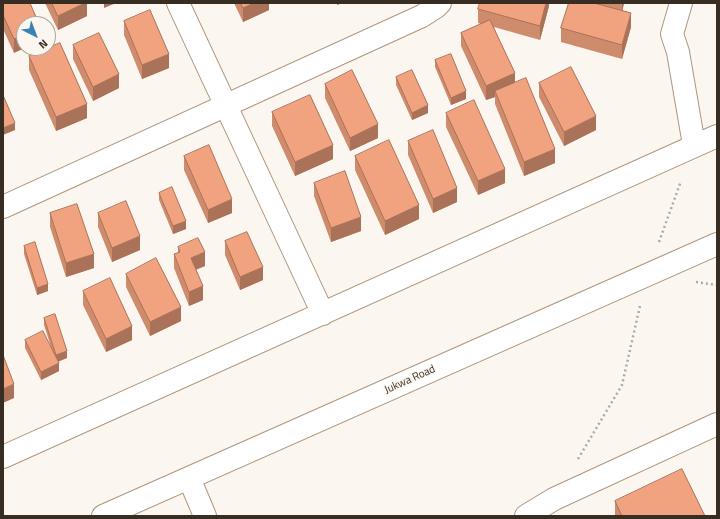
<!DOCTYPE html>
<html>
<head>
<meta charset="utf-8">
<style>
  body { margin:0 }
  #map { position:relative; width:720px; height:519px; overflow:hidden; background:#fcf6f1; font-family:"Titillium Web",sans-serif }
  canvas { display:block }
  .frame { position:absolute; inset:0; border:4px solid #382d23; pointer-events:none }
  .north { position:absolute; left:16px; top:16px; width:40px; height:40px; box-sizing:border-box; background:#fcf6f1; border:1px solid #aea69f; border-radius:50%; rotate:138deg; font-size:11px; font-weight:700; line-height:16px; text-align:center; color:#382d23 }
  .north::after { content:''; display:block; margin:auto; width:14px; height:18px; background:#3882b6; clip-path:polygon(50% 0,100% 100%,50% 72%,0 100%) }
</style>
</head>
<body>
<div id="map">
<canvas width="720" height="519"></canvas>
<div class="frame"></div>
<div class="north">N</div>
</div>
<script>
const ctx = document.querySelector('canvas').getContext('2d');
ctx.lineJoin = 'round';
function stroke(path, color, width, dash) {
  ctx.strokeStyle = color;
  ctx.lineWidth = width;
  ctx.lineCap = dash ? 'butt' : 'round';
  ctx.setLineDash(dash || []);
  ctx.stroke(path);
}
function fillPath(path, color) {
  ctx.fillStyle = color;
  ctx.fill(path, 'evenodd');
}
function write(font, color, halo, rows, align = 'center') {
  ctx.font = font + ' "Titillium Web",sans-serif';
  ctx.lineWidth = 3;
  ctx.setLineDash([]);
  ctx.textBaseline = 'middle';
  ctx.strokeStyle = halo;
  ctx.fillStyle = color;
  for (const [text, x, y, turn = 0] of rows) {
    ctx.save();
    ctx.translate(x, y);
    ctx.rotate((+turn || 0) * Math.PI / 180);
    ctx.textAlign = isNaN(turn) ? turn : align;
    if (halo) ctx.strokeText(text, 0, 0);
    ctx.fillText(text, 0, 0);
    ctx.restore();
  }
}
const minor = new Path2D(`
  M 178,3 L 323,314
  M 681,3 L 672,34 L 678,52 L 694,145
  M 3,207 L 422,16 L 436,7 L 440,3
  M 3,457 L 717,136
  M 526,516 L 554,499 L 717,424`);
const tertiary = new Path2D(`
  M 189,478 L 205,516
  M 103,516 L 717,244`);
stroke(minor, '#af957c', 24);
stroke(tertiary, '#af957c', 24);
stroke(new Path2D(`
  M 659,242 L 681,181
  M 696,282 L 717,285
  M 578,459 L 622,385 L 640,306`), '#b0a8a1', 2.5, [2, 3]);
stroke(minor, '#fff', 22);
stroke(tertiary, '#fff', 22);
fillPath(new Path2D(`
  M 3,3 L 30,3 L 14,53 L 3,29 Z
  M 45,3 L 87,3 L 87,16 L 58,30 Z
  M 234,3 L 269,3 L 269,10 L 243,22 Z
  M 549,3 L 549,6 L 540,40 L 494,27 L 515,82 L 555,163 L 524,176 L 495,104 L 495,97 L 486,100 L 461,46 L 461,33 L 481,24 L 478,23 L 478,9 Z
  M 569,3 L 624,3 L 622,11 L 631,27 L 622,59 L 561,42 L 561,28 Z
  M 124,21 L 169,68 L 142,79 L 124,35 Z
  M 73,45 L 119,88 L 93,101 L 73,59 Z
  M 29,56 L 87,118 L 56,131 L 29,70 Z
  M 435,60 L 466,99 L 451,105 L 435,67 Z
  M 396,77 L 428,113 L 412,120 L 396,85 Z
  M 539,83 L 596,130 L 564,146 L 539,97 Z
  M 325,84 L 378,138 L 350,151 L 325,98 Z
  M 272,112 L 333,159 L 295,176 L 272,126 Z
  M 446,113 L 505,183 L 478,195 L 446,127 Z
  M 408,141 L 457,202 L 433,213 L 408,155 Z
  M 184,156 L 232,213 L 208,223 L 184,170 Z
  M 355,156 L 419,219 L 385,235 L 355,170 Z
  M 314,183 L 361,231 L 331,242 L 314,196 Z
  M 159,193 L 186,229 L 173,234 L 159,200 Z
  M 50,213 L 94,268 L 66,277 L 50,227 Z
  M 98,213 L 140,250 L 112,262 L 98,227 Z
  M 225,241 L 263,280 L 240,290 L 225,255 Z
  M 24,246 L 48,291 L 37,295 L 24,254 Z
  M 178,247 L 205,266 L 196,270 L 203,300 L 189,306 L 174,268 L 174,254 L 178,253 Z
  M 126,274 L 181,321 L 150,336 L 126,287 Z
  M 83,291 L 132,340 L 106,352 L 83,305 Z
  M 44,318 L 67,358 L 58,362 L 59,371 L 41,380 L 25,348 L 25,340 L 52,350 L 44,325 Z
  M 615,501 L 705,516 L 615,516 Z
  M 716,506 L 717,506 L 717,516 L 716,516 Z`), '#cf8c6d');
fillPath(new Path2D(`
  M 85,3 L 87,3 L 87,16 L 58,30 L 58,16 Z
  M 104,3 L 116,3 L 104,8 Z
  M 254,3 L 269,3 L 269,10 L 243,22 L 243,8 Z
  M 337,3 L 343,3 L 337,5 Z
  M 546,3 L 549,3 L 549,6 L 540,40 L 540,26 Z
  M 622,3 L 624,3 L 622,13 Z
  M 631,13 L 631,27 L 622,59 L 622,45 Z
  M 24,35 L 24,48 L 25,48 L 14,53 L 14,39 Z
  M 169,54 L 169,68 L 142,79 L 142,65 Z
  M 515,73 L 515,87 L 495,91 L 495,97 L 486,100 L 486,86 Z
  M 119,74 L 119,88 L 93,101 L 93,87 Z
  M 466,91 L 466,99 L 451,105 L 451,98 Z
  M 87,104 L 87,118 L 56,131 L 56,117 Z
  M 428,105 L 428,113 L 412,120 L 412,113 Z
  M 596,116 L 596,130 L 564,146 L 564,132 Z
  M 15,123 L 15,130 L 3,135 L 3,128 Z
  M 378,124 L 378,138 L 350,151 L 350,138 Z
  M 333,145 L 333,159 L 295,176 L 295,162 Z
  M 555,149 L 555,163 L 524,176 L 524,162 Z
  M 505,169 L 505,183 L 478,195 L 478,181 Z
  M 457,188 L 457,202 L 433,213 L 433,199 Z
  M 232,199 L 232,213 L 208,223 L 208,210 Z
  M 419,205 L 419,219 L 385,235 L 385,221 Z
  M 361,217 L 361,231 L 331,242 L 331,228 Z
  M 186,221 L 186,229 L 173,234 L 173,226 Z
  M 140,236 L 140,250 L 112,262 L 112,248 Z
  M 205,252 L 205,266 L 191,271 L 191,258 Z
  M 94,254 L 94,268 L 66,277 L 66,263 Z
  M 263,267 L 263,280 L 240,290 L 240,277 Z
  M 48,284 L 48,291 L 37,295 L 37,288 Z
  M 203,286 L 203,300 L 189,306 L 189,292 Z
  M 181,307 L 181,321 L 150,336 L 150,322 Z
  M 132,326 L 132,340 L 106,352 L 106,339 Z
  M 67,351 L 67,358 L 56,362 L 56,355 Z
  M 59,363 L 59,371 L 41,380 L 41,372 Z
  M 14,384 L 14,398 L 3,403 L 3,389 Z`), '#a97259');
const building = new Path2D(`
  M 3,3 L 30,3 L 39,24 L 24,24 L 24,35 L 14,39 L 3,15 Z
  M 52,3 L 85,3 L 58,16 Z
  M 241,3 L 254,3 L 243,8 Z
  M 480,3 L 546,3 L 540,26 L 478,9 Z
  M 569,3 L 594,3 L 631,13 L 622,45 L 561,28 Z
  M 150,10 L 169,54 L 142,65 L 124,21 Z
  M 490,20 L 515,73 L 486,86 L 461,33 Z
  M 99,33 L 119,74 L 93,87 L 73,45 Z
  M 60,43 L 87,104 L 56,117 L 29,56 Z
  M 451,54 L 466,91 L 451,98 L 435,60 Z
  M 571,67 L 596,116 L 564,132 L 539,83 Z
  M 352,70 L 378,124 L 350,138 L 325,84 Z
  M 412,70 L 428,105 L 412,113 L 396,77 Z
  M 526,78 L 555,149 L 524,162 L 495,91 Z
  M 3,95 L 15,123 L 3,128 Z
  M 310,95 L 333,145 L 295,162 L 272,112 Z
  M 474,100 L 505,169 L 478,181 L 446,113 Z
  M 433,130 L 457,188 L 433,199 L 408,141 Z
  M 389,140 L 419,205 L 385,221 L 355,156 Z
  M 209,145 L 232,199 L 208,210 L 184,156 Z
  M 345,171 L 361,217 L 331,228 L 314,183 Z
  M 172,187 L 186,221 L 173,226 L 159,193 Z
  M 126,201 L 140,236 L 112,248 L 98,213 Z
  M 77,204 L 94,254 L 66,263 L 50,213 Z
  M 247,232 L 263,267 L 240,277 L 225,241 Z
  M 198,238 L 205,252 L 191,258 L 203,286 L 189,292 L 174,254 L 180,252 L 178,247 Z
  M 35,242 L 48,284 L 37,288 L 24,246 Z
  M 156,258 L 181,307 L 150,322 L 126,274 Z
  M 110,278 L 132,326 L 106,339 L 83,291 Z
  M 55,314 L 67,351 L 56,355 L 44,318 Z
  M 43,331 L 59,363 L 41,372 L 25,340 Z
  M 3,355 L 14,384 L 3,389 Z
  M 682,469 L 705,516 L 622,516 L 615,501 Z`);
fillPath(building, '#f1a37f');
stroke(building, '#a97259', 1);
write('11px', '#382d23', '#fcf6f1', [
  ["Jukwa Road",410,380,-24]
]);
</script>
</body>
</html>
